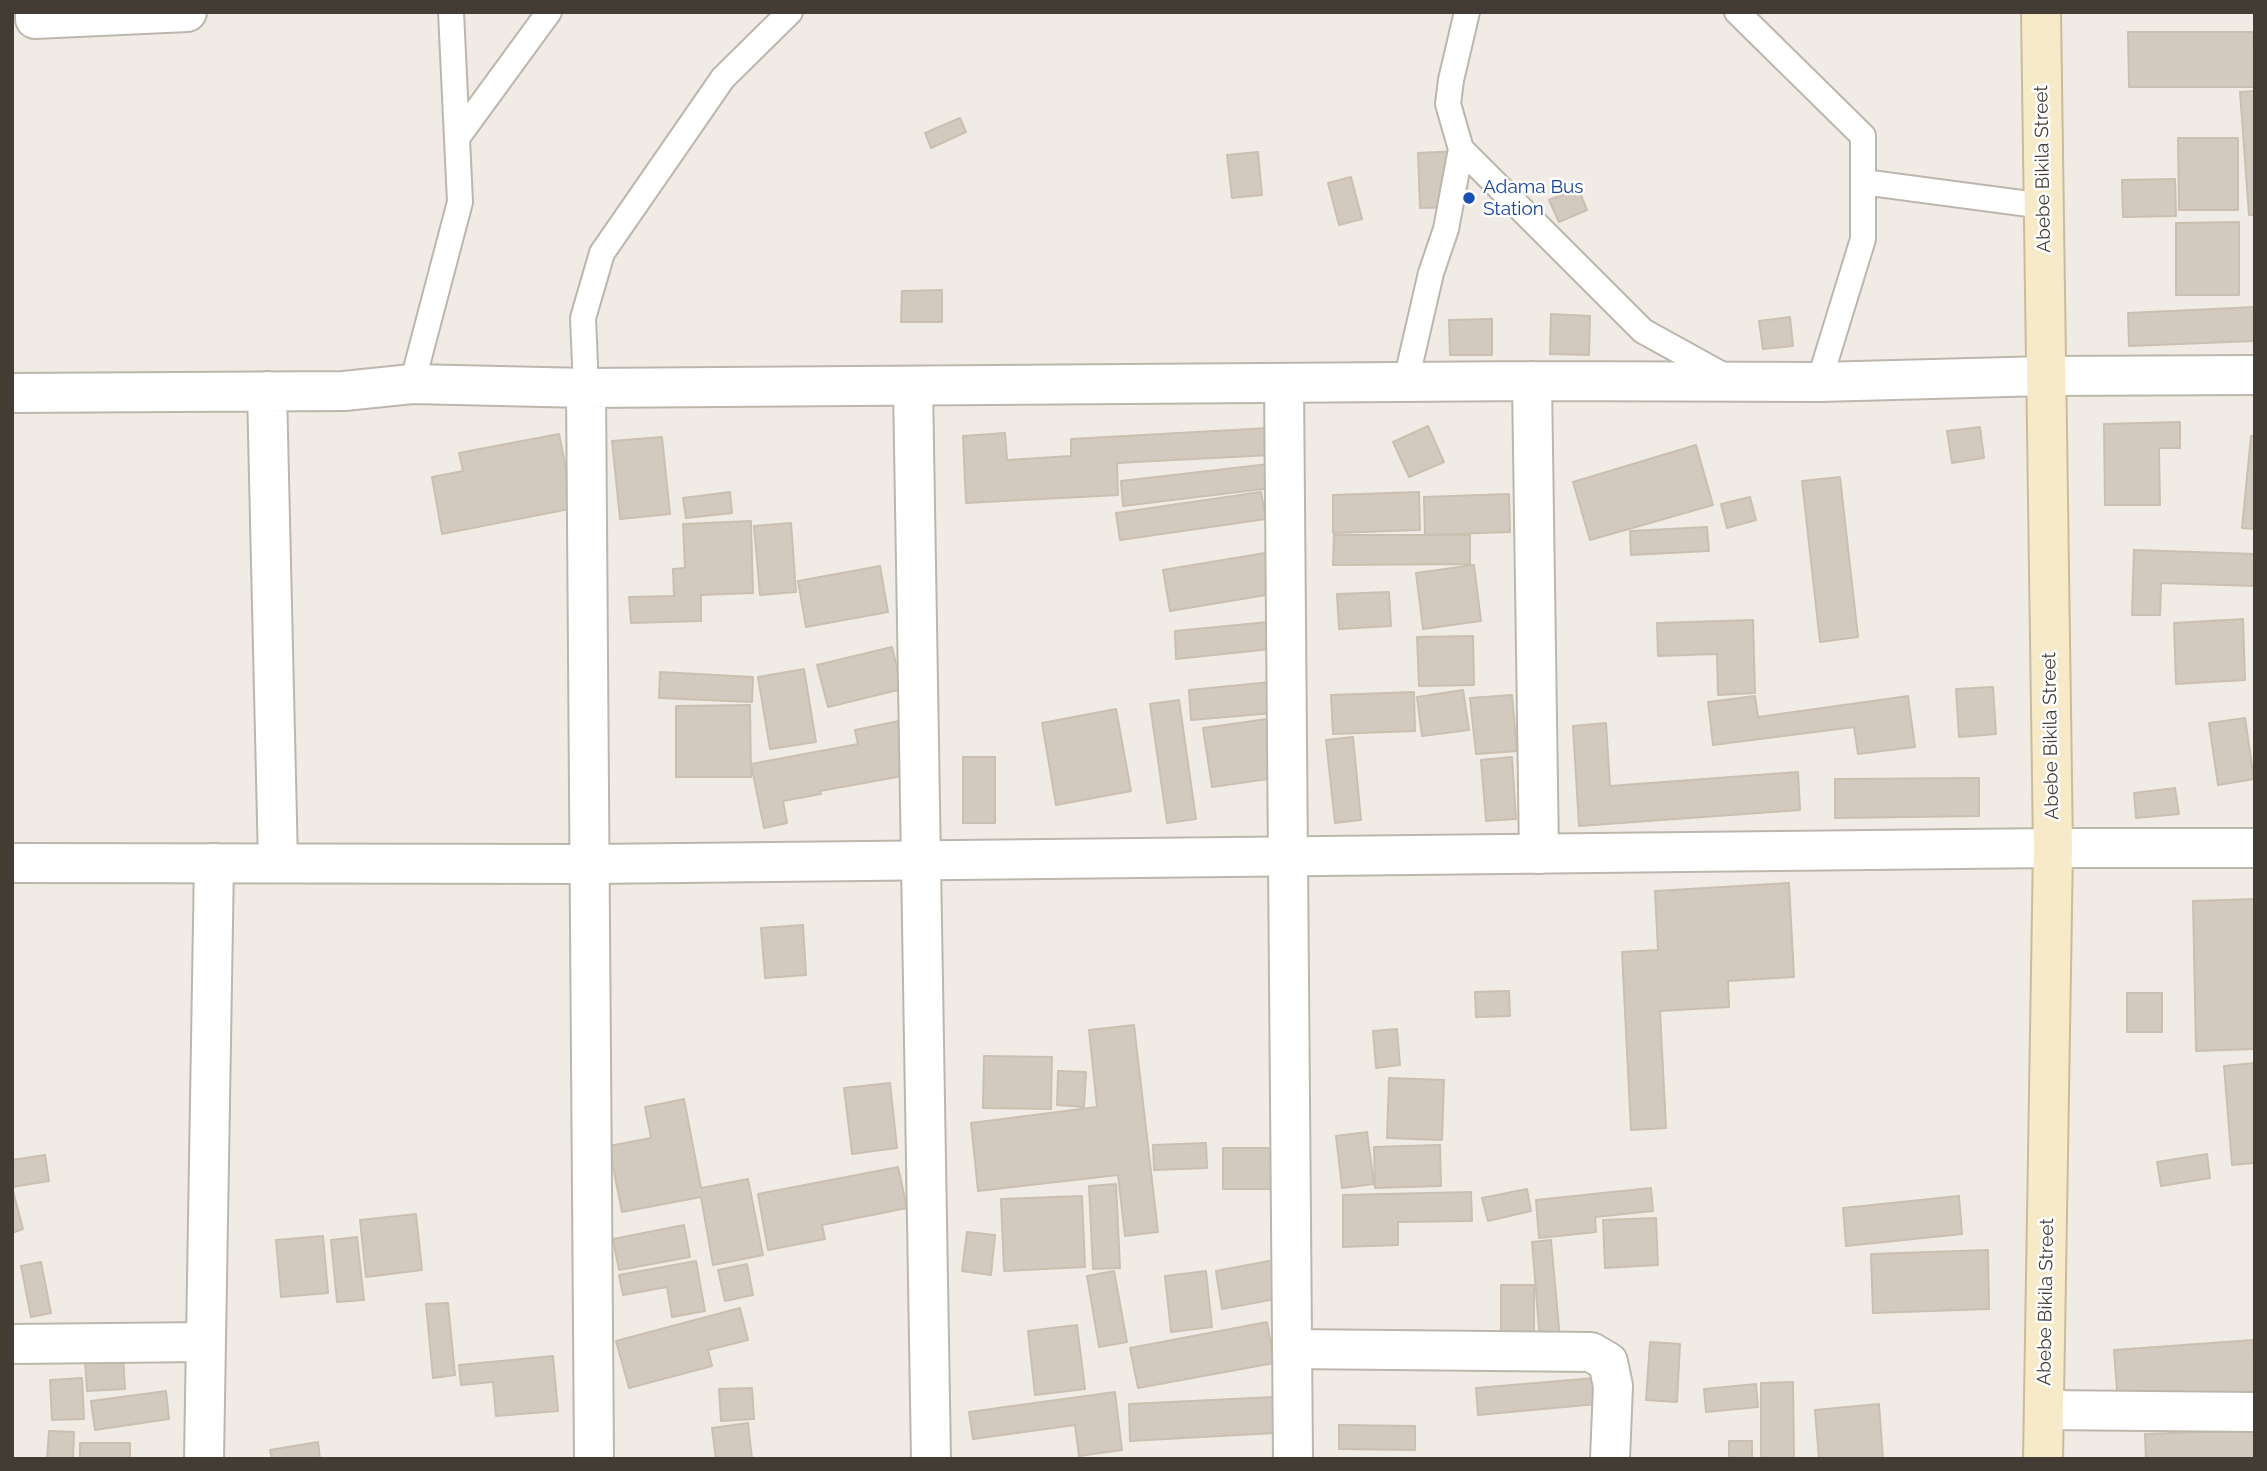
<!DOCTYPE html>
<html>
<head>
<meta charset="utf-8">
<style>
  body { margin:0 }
  #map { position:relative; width:2267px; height:1471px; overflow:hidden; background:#f0ece5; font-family:Raleway,sans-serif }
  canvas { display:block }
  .frame { position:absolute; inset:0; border:14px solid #423c35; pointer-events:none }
</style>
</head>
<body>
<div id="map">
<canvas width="2267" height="1471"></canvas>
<div class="frame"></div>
</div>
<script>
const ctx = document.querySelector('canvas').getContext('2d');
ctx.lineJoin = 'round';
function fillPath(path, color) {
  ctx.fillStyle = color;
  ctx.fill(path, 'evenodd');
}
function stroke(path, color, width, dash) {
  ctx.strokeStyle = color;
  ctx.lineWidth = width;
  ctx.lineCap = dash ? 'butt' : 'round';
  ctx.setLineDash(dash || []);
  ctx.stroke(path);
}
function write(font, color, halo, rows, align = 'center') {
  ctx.font = font + ' Raleway,sans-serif';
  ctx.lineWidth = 5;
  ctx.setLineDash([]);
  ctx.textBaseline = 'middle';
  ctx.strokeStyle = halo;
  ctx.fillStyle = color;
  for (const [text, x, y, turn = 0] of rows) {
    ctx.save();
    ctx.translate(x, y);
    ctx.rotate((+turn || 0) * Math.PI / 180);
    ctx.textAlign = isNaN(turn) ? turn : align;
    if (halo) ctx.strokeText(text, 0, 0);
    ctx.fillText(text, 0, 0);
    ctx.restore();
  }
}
const building = new Path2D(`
  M 2128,32 L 2253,32 L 2255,87 L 2129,87 Z
  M 2255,91 L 2255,215 L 2249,215 L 2240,92 Z
  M 960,118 L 966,132 L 931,148 L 925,133 Z
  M 2178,138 L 2238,138 L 2238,210 L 2179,210 Z
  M 1459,151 L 1461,207 L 1420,208 L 1418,153 Z
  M 1258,152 L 1262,195 L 1232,198 L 1227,155 Z
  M 1351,177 L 1362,219 L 1339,225 L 1328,183 Z
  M 2175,179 L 2176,216 L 2123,217 L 2122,180 Z
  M 1578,188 L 1587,210 L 1559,222 L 1549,200 Z
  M 2239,222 L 2239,295 L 2176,295 L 2176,223 Z
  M 942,290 L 942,322 L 901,322 L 902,291 Z
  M 2255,307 L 2255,341 L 2129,346 L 2128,313 Z
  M 1551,314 L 1590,316 L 1589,355 L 1550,354 Z
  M 1790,317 L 1793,346 L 1763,349 L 1759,321 Z
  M 1492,319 L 1492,355 L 1450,355 L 1449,320 Z
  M 2180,422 L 2180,448 L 2159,448 L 2160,505 L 2105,505 L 2104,424 Z
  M 1428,426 L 1444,462 L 1409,477 L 1393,442 Z
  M 1980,427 L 1984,458 L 1952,463 L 1947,431 Z
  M 1269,428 L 1271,455 L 1117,463 L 1118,495 L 966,503 L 963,436 L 1005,433 L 1007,460 L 1071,456 L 1071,439 Z
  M 559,434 L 574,508 L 442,534 L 432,477 L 463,471 L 459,453 Z
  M 2251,436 L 2255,436 L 2255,529 L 2242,528 Z
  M 662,437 L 670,514 L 620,519 L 612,441 Z
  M 1696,445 L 1713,505 L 1590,540 L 1573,482 Z
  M 1269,464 L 1272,488 L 1123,506 L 1121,481 Z
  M 1840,477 L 1858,637 L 1820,642 L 1802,481 Z
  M 730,492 L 732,513 L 686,518 L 683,498 Z
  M 1261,492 L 1266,519 L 1120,540 L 1116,513 Z
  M 1419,492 L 1420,530 L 1333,533 L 1333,495 Z
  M 1509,494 L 1510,532 L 1425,535 L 1424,497 Z
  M 1750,497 L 1756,520 L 1727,528 L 1721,504 Z
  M 751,521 L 753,593 L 701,595 L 701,621 L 631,623 L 629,597 L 674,596 L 673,569 L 685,568 L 683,524 Z
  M 791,523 L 796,592 L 760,595 L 754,526 Z
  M 1707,527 L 1709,551 L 1631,555 L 1630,531 Z
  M 1334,535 L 1470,535 L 1470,564 L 1333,565 Z
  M 2134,550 L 2255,554 L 2255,586 L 2161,583 L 2160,615 L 2132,615 Z
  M 1265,553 L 1272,594 L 1170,611 L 1163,570 Z
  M 1474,565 L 1481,621 L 1423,629 L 1416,573 Z
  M 880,566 L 888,612 L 806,627 L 798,581 Z
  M 1389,592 L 1391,626 L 1339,629 L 1337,594 Z
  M 2243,619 L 2245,680 L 2176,684 L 2174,623 Z
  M 1753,620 L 1755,693 L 1718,695 L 1717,654 L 1658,656 L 1657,623 Z
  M 1268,622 L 1271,649 L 1176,659 L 1175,631 Z
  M 1473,636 L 1474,685 L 1419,686 L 1417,637 Z
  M 892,647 L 902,689 L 828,707 L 817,665 Z
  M 804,669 L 816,742 L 770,749 L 758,677 Z
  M 660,672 L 753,677 L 752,702 L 659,698 Z
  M 1271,682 L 1274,713 L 1191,720 L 1189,690 Z
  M 1993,687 L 1996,734 L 1959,737 L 1956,689 Z
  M 1463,690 L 1469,730 L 1422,736 L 1417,697 Z
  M 1414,692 L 1415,731 L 1333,734 L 1331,695 Z
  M 1512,695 L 1517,751 L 1476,754 L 1470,698 Z
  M 1755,696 L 1758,717 L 1908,696 L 1915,747 L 1858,754 L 1854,727 L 1713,745 L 1708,702 Z
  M 1179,700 L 1196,819 L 1167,823 L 1150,704 Z
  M 750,705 L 751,777 L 676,777 L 676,706 Z
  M 1116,709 L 1131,791 L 1056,805 L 1042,723 Z
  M 2245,718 L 2254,779 L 2218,785 L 2209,723 Z
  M 1267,719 L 1275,778 L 1212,787 L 1203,728 Z
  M 899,721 L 908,775 L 820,791 L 821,794 L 783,801 L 787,823 L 764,828 L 751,764 L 858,744 L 855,730 Z
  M 1606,723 L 1610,786 L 1798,772 L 1800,810 L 1579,826 L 1573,726 Z
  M 1353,737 L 1361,820 L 1335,823 L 1326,740 Z
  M 963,757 L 995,757 L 995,823 L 963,823 Z
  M 1512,757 L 1516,819 L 1486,821 L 1481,760 Z
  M 1979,778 L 1979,816 L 1835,818 L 1835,779 Z
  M 2175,788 L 2179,814 L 2136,818 L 2134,793 Z
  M 1789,883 L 1794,977 L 1728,981 L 1729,1007 L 1660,1011 L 1666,1128 L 1631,1130 L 1622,952 L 1658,950 L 1655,891 Z
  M 2255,899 L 2255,1049 L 2196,1051 L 2193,901 Z
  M 803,925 L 806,975 L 765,978 L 761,928 Z
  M 1509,991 L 1510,1016 L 1476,1017 L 1475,992 Z
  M 2127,993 L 2162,993 L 2162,1032 L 2127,1032 Z
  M 1134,1025 L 1158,1232 L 1125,1236 L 1118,1175 L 978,1191 L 971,1123 L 1097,1107 L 1089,1030 Z
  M 1397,1029 L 1400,1065 L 1376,1068 L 1373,1031 Z
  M 984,1056 L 1052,1057 L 1051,1109 L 983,1108 Z
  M 2255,1063 L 2255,1163 L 2232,1165 L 2224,1066 Z
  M 1058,1071 L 1086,1072 L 1084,1107 L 1057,1105 Z
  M 1389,1078 L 1444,1080 L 1442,1140 L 1387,1138 Z
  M 890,1083 L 897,1148 L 852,1154 L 844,1088 Z
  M 684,1099 L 701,1188 L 748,1179 L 763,1255 L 713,1265 L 701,1197 L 622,1212 L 609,1146 L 651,1138 L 645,1107 Z
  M 1367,1132 L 1374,1184 L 1342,1188 L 1336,1136 Z
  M 1206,1143 L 1207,1168 L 1154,1170 L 1153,1145 Z
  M 1440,1145 L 1441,1186 L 1375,1188 L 1374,1147 Z
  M 1223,1148 L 1275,1148 L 1275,1189 L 1223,1189 Z
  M 2207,1154 L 2210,1178 L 2161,1186 L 2157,1162 Z
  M 45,1155 L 49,1181 L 12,1187 L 12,1160 Z
  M 898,1167 L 907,1208 L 822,1225 L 825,1239 L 768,1250 L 758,1194 Z
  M 1116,1184 L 1120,1268 L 1093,1269 L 1089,1186 Z
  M 1651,1188 L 1653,1211 L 1595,1217 L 1596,1232 L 1539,1238 L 1536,1200 Z
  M 1527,1189 L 1531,1211 L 1488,1221 L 1482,1198 Z
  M 13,1191 L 23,1229 L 12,1233 L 12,1192 Z
  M 1471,1192 L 1472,1221 L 1398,1222 L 1398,1245 L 1343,1247 L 1343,1195 Z
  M 1082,1196 L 1085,1267 L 1004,1271 L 1001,1199 Z
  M 1959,1196 L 1962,1234 L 1846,1246 L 1843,1208 Z
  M 416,1214 L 422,1270 L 366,1277 L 360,1220 Z
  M 1656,1218 L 1658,1265 L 1605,1268 L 1603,1220 Z
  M 684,1225 L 690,1257 L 619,1270 L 613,1239 Z
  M 967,1232 L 995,1235 L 991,1275 L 962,1271 Z
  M 323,1236 L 328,1293 L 281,1297 L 276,1240 Z
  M 357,1237 L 364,1300 L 337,1302 L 331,1240 Z
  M 1551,1240 L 1560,1339 L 1540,1341 L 1532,1242 Z
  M 1988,1250 L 1989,1309 L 1873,1313 L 1871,1254 Z
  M 1274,1260 L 1280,1298 L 1222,1309 L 1216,1271 Z
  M 696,1261 L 705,1311 L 672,1317 L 667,1287 L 623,1295 L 619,1275 Z
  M 41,1262 L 51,1313 L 31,1317 L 21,1266 Z
  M 747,1264 L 753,1295 L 725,1301 L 718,1270 Z
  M 1114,1271 L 1127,1342 L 1099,1347 L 1087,1276 Z
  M 1206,1271 L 1212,1327 L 1171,1332 L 1165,1276 Z
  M 1501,1285 L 1534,1285 L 1534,1341 L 1501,1341 Z
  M 448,1303 L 455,1375 L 433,1378 L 426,1304 Z
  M 740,1308 L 748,1340 L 708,1350 L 712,1366 L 629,1388 L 616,1341 Z
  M 1267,1322 L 1274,1363 L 1138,1388 L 1130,1348 Z
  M 1077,1325 L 1085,1389 L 1035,1395 L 1028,1331 Z
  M 2253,1340 L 2255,1394 L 2118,1404 L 2114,1350 Z
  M 1650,1342 L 1680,1344 L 1677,1402 L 1646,1400 Z
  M 553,1356 L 558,1411 L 496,1416 L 493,1382 L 461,1385 L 459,1365 Z
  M 123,1357 L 125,1389 L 87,1391 L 85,1360 Z
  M 82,1378 L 84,1419 L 52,1420 L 50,1380 Z
  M 1595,1378 L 1597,1404 L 1478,1415 L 1476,1388 Z
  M 1793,1382 L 1794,1459 L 1761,1459 L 1761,1383 Z
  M 1756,1384 L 1758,1407 L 1706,1412 L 1704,1389 Z
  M 752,1388 L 754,1419 L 721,1421 L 719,1389 Z
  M 166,1391 L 169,1419 L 95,1430 L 91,1401 Z
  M 1115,1392 L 1122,1450 L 1079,1456 L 1075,1425 L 973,1439 L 969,1412 Z
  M 1274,1397 L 1275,1433 L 1130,1441 L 1129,1404 Z
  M 1879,1404 L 1883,1459 L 1819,1459 L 1815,1410 Z
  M 748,1423 L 752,1459 L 716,1459 L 712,1428 Z
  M 1339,1425 L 1415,1426 L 1415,1450 L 1339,1449 Z
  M 2255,1430 L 2255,1459 L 2146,1459 L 2145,1434 Z
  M 49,1431 L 74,1432 L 73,1459 L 47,1459 Z
  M 1729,1441 L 1752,1441 L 1752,1459 L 1729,1459 Z
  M 318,1442 L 320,1459 L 272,1459 L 270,1450 Z
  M 80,1443 L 130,1443 L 130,1459 L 80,1459 Z`);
fillPath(building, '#d3cabf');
stroke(building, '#cabfb0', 2);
const service = new Path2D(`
  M 1737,12 L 1863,136 L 1863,239 L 1819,382
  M 457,138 L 549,12
  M 1461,149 L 1643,331 L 1730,379
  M 1863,182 L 2044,206
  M 1406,381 L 1431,273 L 1446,229 L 1461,149 L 1448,104 L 1451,80 L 1467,12
  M 412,384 L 460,202 L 451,12
  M 586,388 L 583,318 L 602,253 L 723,78 L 790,12`);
const minor = new Path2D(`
  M 35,12 L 35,19 L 187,12
  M 1532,381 L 1539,854
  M 1284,383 L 1293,1459
  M 913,386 L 931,1459
  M 586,388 L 594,1459
  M 267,391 L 278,863
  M 12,393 L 344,391 L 412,384 L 586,388 L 1532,381 L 1819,382 L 2046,376 L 2255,375
  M 2053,848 L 2255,848
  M 12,1344 L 206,1342
  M 1292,1349 L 1591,1352 L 1608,1362 L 1613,1386 L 1610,1459
  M 2044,1410 L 2255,1412
  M 204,1459 L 214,863`);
const tertiary = new Path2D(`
  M 12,863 L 590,864 L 2053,848`);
const secondary = new Path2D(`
  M 2041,12 L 2053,848 L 2043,1459`);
stroke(service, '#bdb6ac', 28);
stroke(minor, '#bdb6ac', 42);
stroke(tertiary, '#bdb6ac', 42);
stroke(secondary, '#cabc9a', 42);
stroke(service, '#fff', 24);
stroke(minor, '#fff', 38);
stroke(tertiary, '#fff', 38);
stroke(secondary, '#f7eac8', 38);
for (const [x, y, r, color] of [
  [1469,198,7,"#1a4fb4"]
]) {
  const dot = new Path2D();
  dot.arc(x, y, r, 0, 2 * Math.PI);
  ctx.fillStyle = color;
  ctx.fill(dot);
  stroke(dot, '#fff', 2.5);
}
write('19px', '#423c35', '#fff', [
  ["Abebe Bikila Street",2043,169,-91],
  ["Abebe Bikila Street",2051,736,-91],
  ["Abebe Bikila Street",2046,1302,-89]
]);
write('19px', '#164399', '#fff', [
  ["Adama Bus",1483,187],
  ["Station",1483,209]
], 'left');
</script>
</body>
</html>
